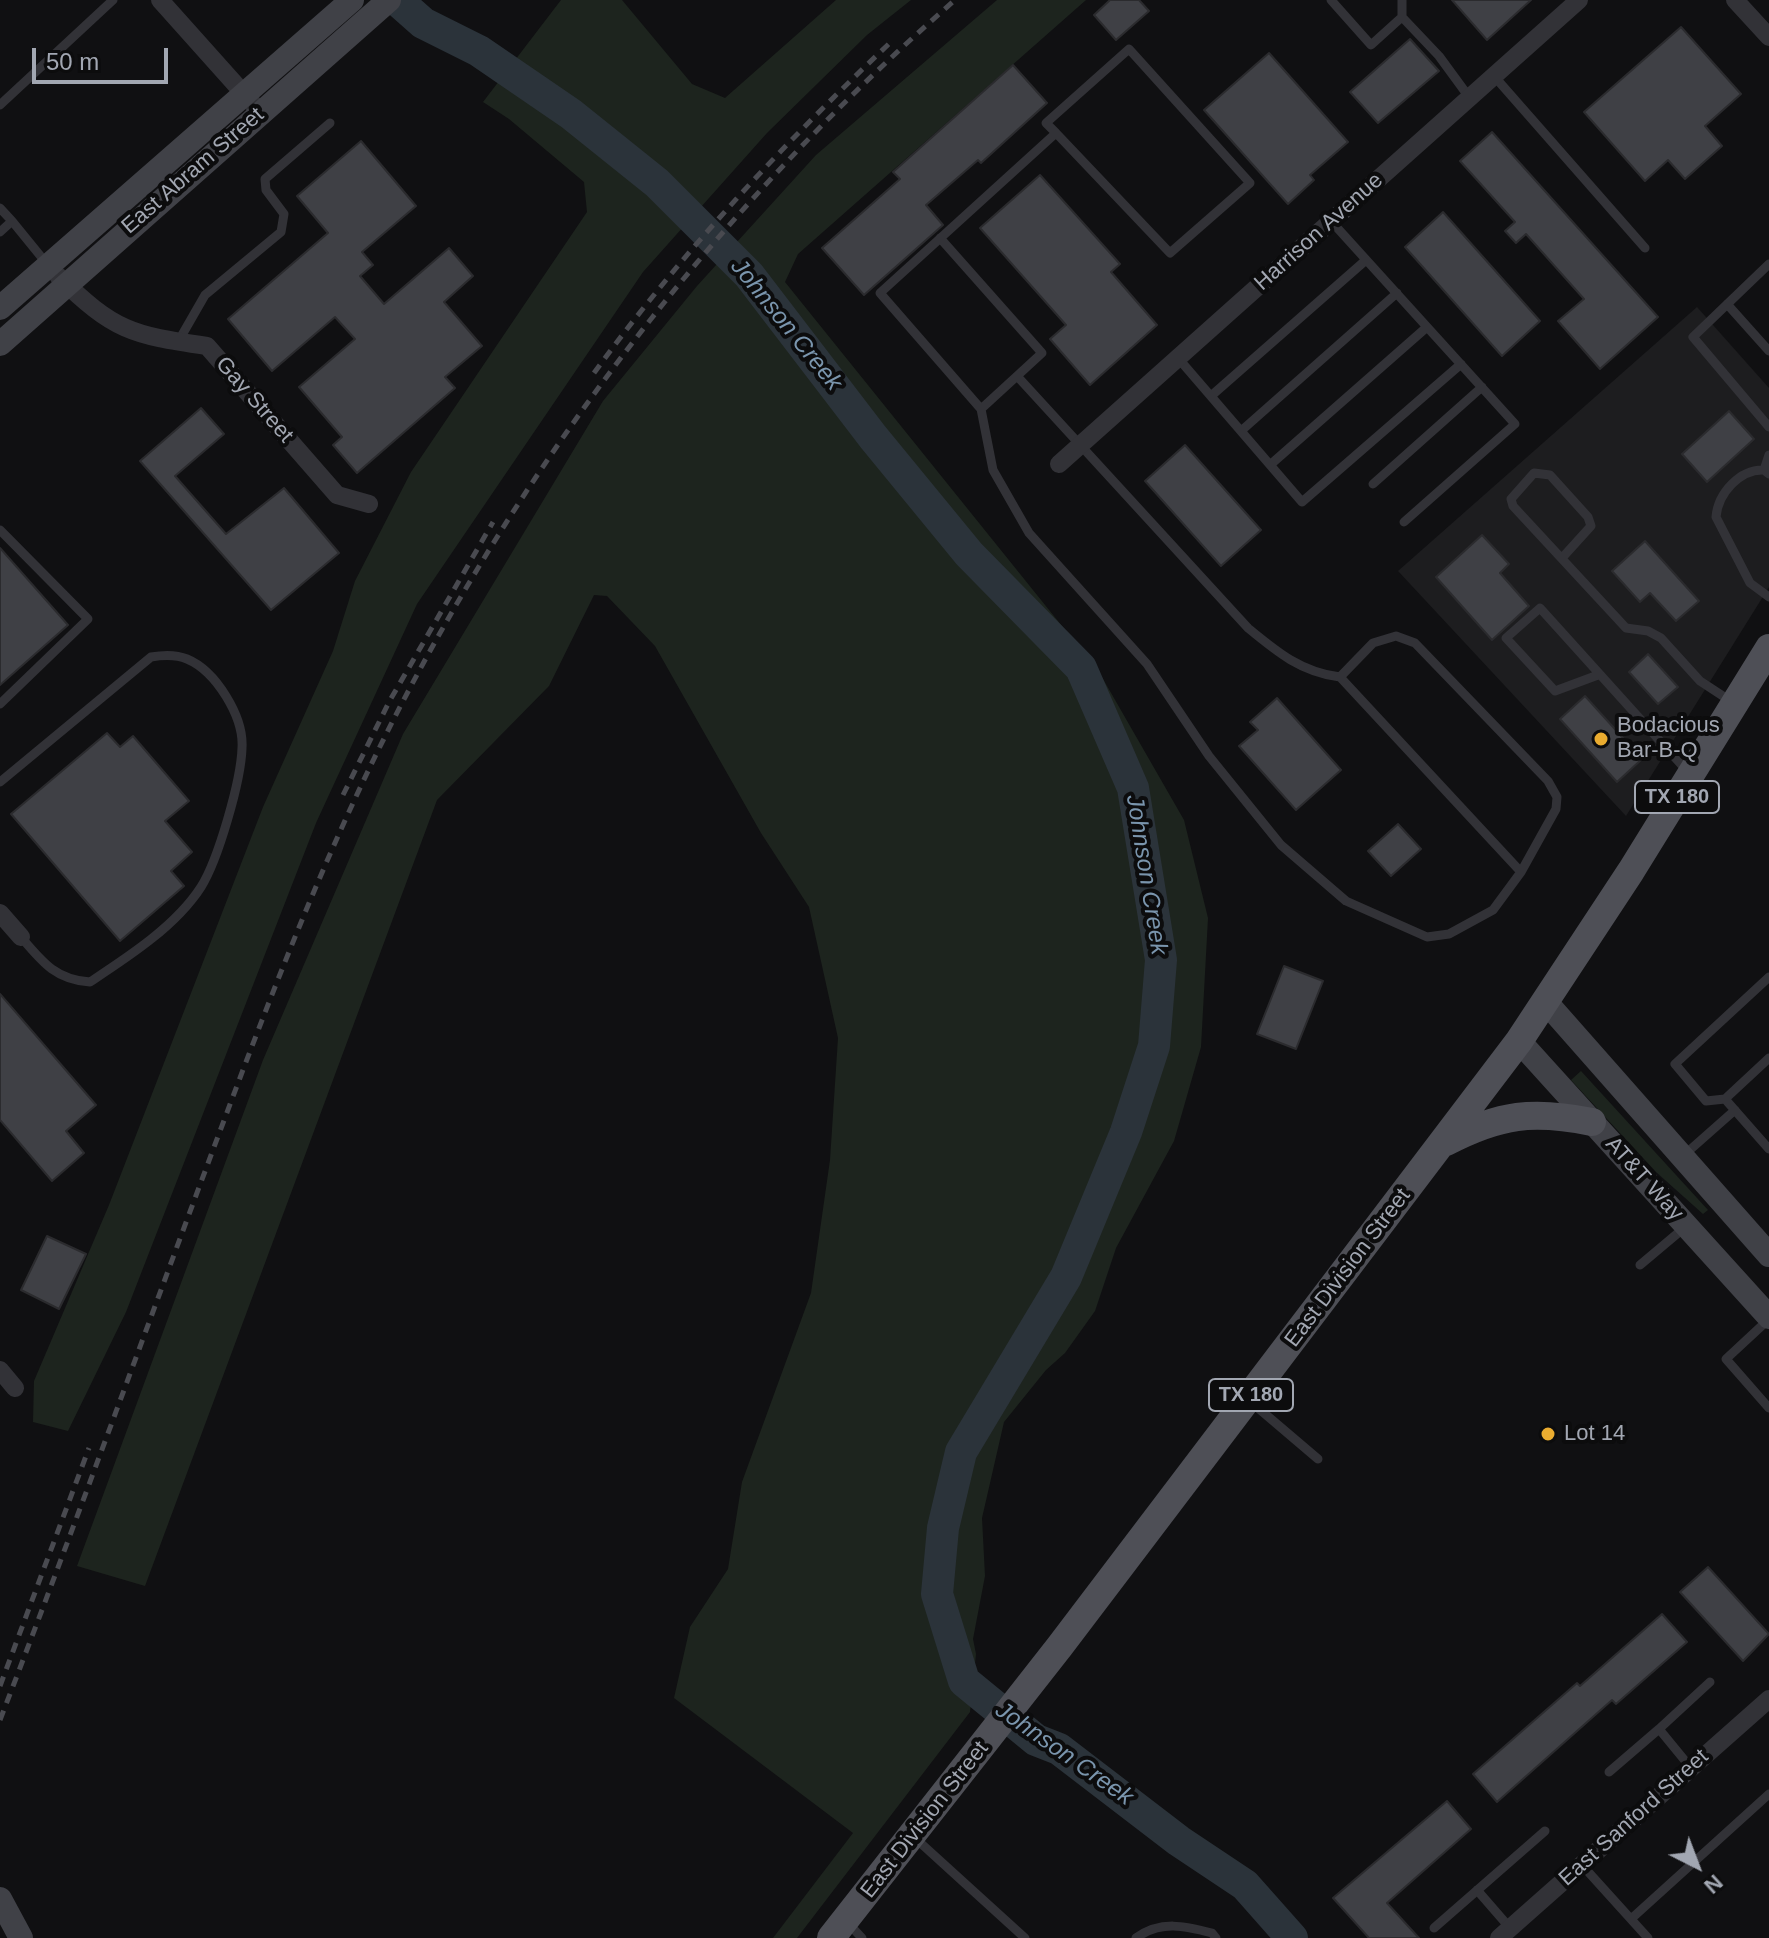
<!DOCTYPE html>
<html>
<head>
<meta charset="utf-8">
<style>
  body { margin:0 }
  #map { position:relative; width:1769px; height:1938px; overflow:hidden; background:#101012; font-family:Arial,sans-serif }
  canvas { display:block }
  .north { position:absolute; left:1657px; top:1826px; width:80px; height:80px; -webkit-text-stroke:6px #0c0c0d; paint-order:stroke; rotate:138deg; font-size:22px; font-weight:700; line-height:32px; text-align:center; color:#a2a7b2 }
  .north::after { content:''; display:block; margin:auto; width:28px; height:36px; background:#a2a7b2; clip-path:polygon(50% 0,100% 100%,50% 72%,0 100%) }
  .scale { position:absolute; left:32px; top:48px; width:136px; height:36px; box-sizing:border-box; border:4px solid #a2a7b2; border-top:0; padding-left:10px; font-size:24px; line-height:28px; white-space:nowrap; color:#a2a7b2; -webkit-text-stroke:6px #0c0c0d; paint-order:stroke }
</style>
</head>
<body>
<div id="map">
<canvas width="1769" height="1938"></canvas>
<div class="north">N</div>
<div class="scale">50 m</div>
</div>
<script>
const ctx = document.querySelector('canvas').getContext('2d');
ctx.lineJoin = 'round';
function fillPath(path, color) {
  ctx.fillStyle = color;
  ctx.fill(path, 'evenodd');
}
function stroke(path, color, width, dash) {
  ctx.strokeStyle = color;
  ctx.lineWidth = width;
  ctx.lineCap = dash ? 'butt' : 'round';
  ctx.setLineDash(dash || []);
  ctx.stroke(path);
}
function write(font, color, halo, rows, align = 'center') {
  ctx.font = font + ' Arial,sans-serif';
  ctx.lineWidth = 8;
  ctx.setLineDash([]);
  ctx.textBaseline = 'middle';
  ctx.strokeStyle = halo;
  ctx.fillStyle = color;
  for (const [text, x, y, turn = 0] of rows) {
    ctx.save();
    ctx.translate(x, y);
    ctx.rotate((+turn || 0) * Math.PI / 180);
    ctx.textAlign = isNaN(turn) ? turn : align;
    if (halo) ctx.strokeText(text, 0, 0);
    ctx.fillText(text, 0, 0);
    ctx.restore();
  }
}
fillPath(new Path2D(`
  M 1697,307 L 1769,388 L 1769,587 L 1626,816 L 1398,571 Z`), '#1d1d1f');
fillPath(new Path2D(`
  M 561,0 L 622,0 L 692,84 L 725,98 L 836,0 L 911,0 L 867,35 L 767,133 L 643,272 L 417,604 L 316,823 L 126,1312 L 68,1431 L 33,1422 L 34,1381 L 109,1205 L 263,807 L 333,651 L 355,581 L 411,472 L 587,212 L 584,182 L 509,119 L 483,102 Z
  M 997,0 L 1086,0 L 798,254 L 785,282 L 1099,672 L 1184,820 L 1208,918 L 1201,1047 L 1174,1141 L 1116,1248 L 1095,1311 L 1065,1353 L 1046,1370 L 1004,1422 L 982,1518 L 985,1576 L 973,1639 L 976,1654 L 970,1712 L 797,1938 L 773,1938 L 853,1833 L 674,1698 L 690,1627 L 728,1569 L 742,1482 L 811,1293 L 830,1160 L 838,1038 L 809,907 L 761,833 L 655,646 L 607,596 L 594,595 L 549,686 L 437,800 L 145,1586 L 77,1566 L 263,1060 L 403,734 L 603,401 L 697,286 L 816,155 Z
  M 1581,1071 L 1708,1210 L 1703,1214 L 1656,1172 L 1571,1080 Z`), '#1d241e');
stroke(new Path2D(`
  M 397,0 L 423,23 L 479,51 L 571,114 L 657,183 L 749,275 L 873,437 L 969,554 L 1081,668 L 1133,788 L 1161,960 L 1154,1046 L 1126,1132 L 1066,1277 L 961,1452 L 943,1528 L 937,1594 L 964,1681 L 1036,1740 L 1059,1749 L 1179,1841 L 1245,1885 L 1292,1938`), '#2b333a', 32);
const building = new Path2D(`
  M 1110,0 L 1139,0 L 1149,11 L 1116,40 L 1094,15 Z
  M 1452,0 L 1531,0 L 1487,40 Z
  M 1681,27 L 1741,94 L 1705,126 L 1722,146 L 1685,179 L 1668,160 L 1645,181 L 1584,112 Z
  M 1410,39 L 1439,71 L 1378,123 L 1350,92 Z
  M 1269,53 L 1348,142 L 1310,175 L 1314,180 L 1288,204 L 1204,110 Z
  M 1013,65 L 1047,103 L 981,163 L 978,160 L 926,205 L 943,225 L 864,295 L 822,248 L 900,179 L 893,172 Z
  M 1492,132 L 1658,317 L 1600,369 L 1558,321 L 1584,299 L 1526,234 L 1516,243 L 1505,231 L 1515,222 L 1460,161 Z
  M 361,141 L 416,206 L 362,252 L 373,265 L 360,276 L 384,304 L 449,248 L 473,276 L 444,302 L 482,346 L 445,377 L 455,388 L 357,473 L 333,445 L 342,437 L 299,387 L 355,339 L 335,317 L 272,371 L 228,319 L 328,233 L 297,196 Z
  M 1040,175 L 1120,264 L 1111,272 L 1157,325 L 1090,385 L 1050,339 L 1066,325 L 980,228 Z
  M 1443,212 L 1540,321 L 1502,356 L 1405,247 Z
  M 201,408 L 224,434 L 175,476 L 226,534 L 284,488 L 339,553 L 271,610 L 140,461 Z
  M 1729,411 L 1754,439 L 1707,482 L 1682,454 Z
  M 1185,445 L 1261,530 L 1221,566 L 1145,481 Z
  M 1482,535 L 1509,564 L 1500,573 L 1529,606 L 1492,640 L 1436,577 Z
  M 1645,541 L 1699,601 L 1676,621 L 1650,593 L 1640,602 L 1612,571 Z
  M 0,548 L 68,625 L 0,685 Z
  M 1648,654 L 1678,687 L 1658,704 L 1629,672 Z
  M 1585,696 L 1642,759 L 1617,782 L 1560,719 Z
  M 1277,698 L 1341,770 L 1296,810 L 1239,746 L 1258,730 L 1250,722 Z
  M 107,733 L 120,747 L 133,736 L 189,801 L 165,821 L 192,852 L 171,871 L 184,886 L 120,941 L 11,814 Z
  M 1398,824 L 1421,849 L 1391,876 L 1368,851 Z
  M 1284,966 L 1323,981 L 1296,1049 L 1257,1034 Z
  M 0,994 L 96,1105 L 66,1131 L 84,1153 L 52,1181 L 0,1120 Z
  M 47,1236 L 86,1254 L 59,1309 L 21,1290 Z
  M 1708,1567 L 1769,1634 L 1743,1661 L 1680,1592 Z
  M 1662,1614 L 1687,1642 L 1616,1704 L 1612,1700 L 1497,1802 L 1473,1774 L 1577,1683 L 1580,1686 Z
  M 1447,1801 L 1471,1829 L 1387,1903 L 1419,1938 L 1369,1938 L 1333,1898 Z`);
fillPath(building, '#3f4045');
stroke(building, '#2b2b2e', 2);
stroke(new Path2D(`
  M 1331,0 L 1371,45 L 1402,17
  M 1402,0 L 1402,17 L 1439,56 L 1469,97
  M 1494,76 L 1645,248
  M 0,105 L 113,0
  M 0,208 L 12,221
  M 1331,221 L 1515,424 L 1404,522
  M 0,232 L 12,221 L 47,264
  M 940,238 L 1042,353 L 1017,376
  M 1769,264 L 1693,337 L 1769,427
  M 1727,304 L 1769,351
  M 178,342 L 205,295 L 281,232 L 284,214 L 266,190 L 265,179 L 330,123
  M 1178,358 L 1302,502 L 1461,364
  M 1211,396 L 1366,260
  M 981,409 L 993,470 L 1029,533 L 1147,664 L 1209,756 L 1281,845 L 1346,901 L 1427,937 L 1449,934 L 1493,910 L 1521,872 L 1556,809 L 1557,797 L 1548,781 L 1415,643 L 1396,636 L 1373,643 L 1340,677 C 1301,672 1277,652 1248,628 L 1017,376 L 981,409 L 880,293 L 1056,133 L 1170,253 L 1250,183 L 1129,49 L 1046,123 L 1056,133
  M 1241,431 L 1397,293
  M 1270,465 L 1427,327
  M 1764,470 L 1769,455
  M 1769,474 L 1764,470 C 1740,469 1718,493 1716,517 L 1750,583 L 1769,597
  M 1373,484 L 1482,387
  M 0,530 L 88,619 L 0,704
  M 1562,558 L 1591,526 L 1588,517 L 1550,475 L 1534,473 L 1511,499 L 1513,506 L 1626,628 L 1648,631 L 1661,638 L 1700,681 L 1732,702
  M 1598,675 L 1555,691 L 1506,638 L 1540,608 L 1688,772
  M 1340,677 L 1521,872
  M 0,782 L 151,657 C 163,655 175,654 187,659 C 216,671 244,717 242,748 C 241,781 218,860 201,887 C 176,926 128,957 90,982 C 56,980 42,962 21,937
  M 1769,977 L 1675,1064 L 1706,1101 L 1725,1099 L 1769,1058
  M 1725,1099 L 1769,1149
  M 1683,1156 L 1735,1110
  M 1640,1265 L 1684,1228
  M 1769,1319 L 1726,1359 L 1769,1408
  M 1251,1402 L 1318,1459
  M 1691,1768 L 1659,1729 L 1710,1682
  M 1609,1772 L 1659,1729
  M 915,1838 L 1025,1938
  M 1582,1865 L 1648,1938
  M 1477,1890 L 1510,1928
  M 1631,1919 L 1769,1794
  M 848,1923 L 862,1938
  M 1434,1928 L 1545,1831
  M 1136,1938 C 1161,1920 1185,1926 1212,1933 L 1216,1938`), '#323237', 9);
stroke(new Path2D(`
  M 160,0 L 253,104
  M 1735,0 L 1769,37
  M 58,276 C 114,331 131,335 207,346 L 337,495 L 369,504
  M 1059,464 L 1579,0
  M 0,913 L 21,937
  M 0,1370 L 15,1388
  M 1499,1938 L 1769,1699`), '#323237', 18);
stroke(new Path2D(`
  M 0,308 L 352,0
  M 0,344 L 389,0
  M 1545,1001 L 1769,1255
  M 1519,1041 L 1769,1317
  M 0,1899 L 21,1938`), '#404147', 24);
stroke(new Path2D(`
  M 1446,1142 C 1500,1114 1533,1110 1592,1122
  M 831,1938 L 1060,1646 L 1519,1041 L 1631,871 L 1769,648`), '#4e4f56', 28);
stroke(new Path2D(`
  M 594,373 C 682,252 784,143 893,40
  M 343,795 L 389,702 L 493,522
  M 0,1686 L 89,1448
  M 0,1720 C 71,1536 138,1351 207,1166 C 265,1010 324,853 401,705 C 540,438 728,198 955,0`), '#494a50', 5, [10, 8]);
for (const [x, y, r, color] of [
  [1601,739,8,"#eaac30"],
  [1548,1434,8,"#eaac30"]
]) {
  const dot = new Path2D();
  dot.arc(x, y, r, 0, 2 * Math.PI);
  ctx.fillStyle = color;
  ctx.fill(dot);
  stroke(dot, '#0c0c0d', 3);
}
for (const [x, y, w] of [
  [1677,797,84],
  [1251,1395,84]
]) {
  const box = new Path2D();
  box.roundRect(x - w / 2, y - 16, w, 32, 6);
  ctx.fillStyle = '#0c0c0d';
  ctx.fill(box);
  stroke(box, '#a2a7b2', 2);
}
write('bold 20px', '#a2a7b2', null, [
  ["TX 180",1677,797],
  ["TX 180",1251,1395]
]);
write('22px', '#a2a7b2', '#0c0c0d', [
  ["East Abram Street",193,171,-41],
  ["Harrison Avenue",1319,232,-42],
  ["Gay Street",254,400,49],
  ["AT&T Way",1644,1179,48],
  ["East Division Street",1348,1268,-53],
  ["East Sanford Street",1634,1818,-42],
  ["East Division Street",925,1820,-52]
]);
write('22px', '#a2a7b2', '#0c0c0d', [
  ["Bodacious",1617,726],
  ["Bar-B-Q",1617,751],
  ["Lot 14",1564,1434]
], 'left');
write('italic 24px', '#7a95ad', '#0c0c0d', [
  ["Johnson Creek",786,325,51],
  ["Johnson Creek",1146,875,81],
  ["Johnson Creek",1064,1754,35]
]);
</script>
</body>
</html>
